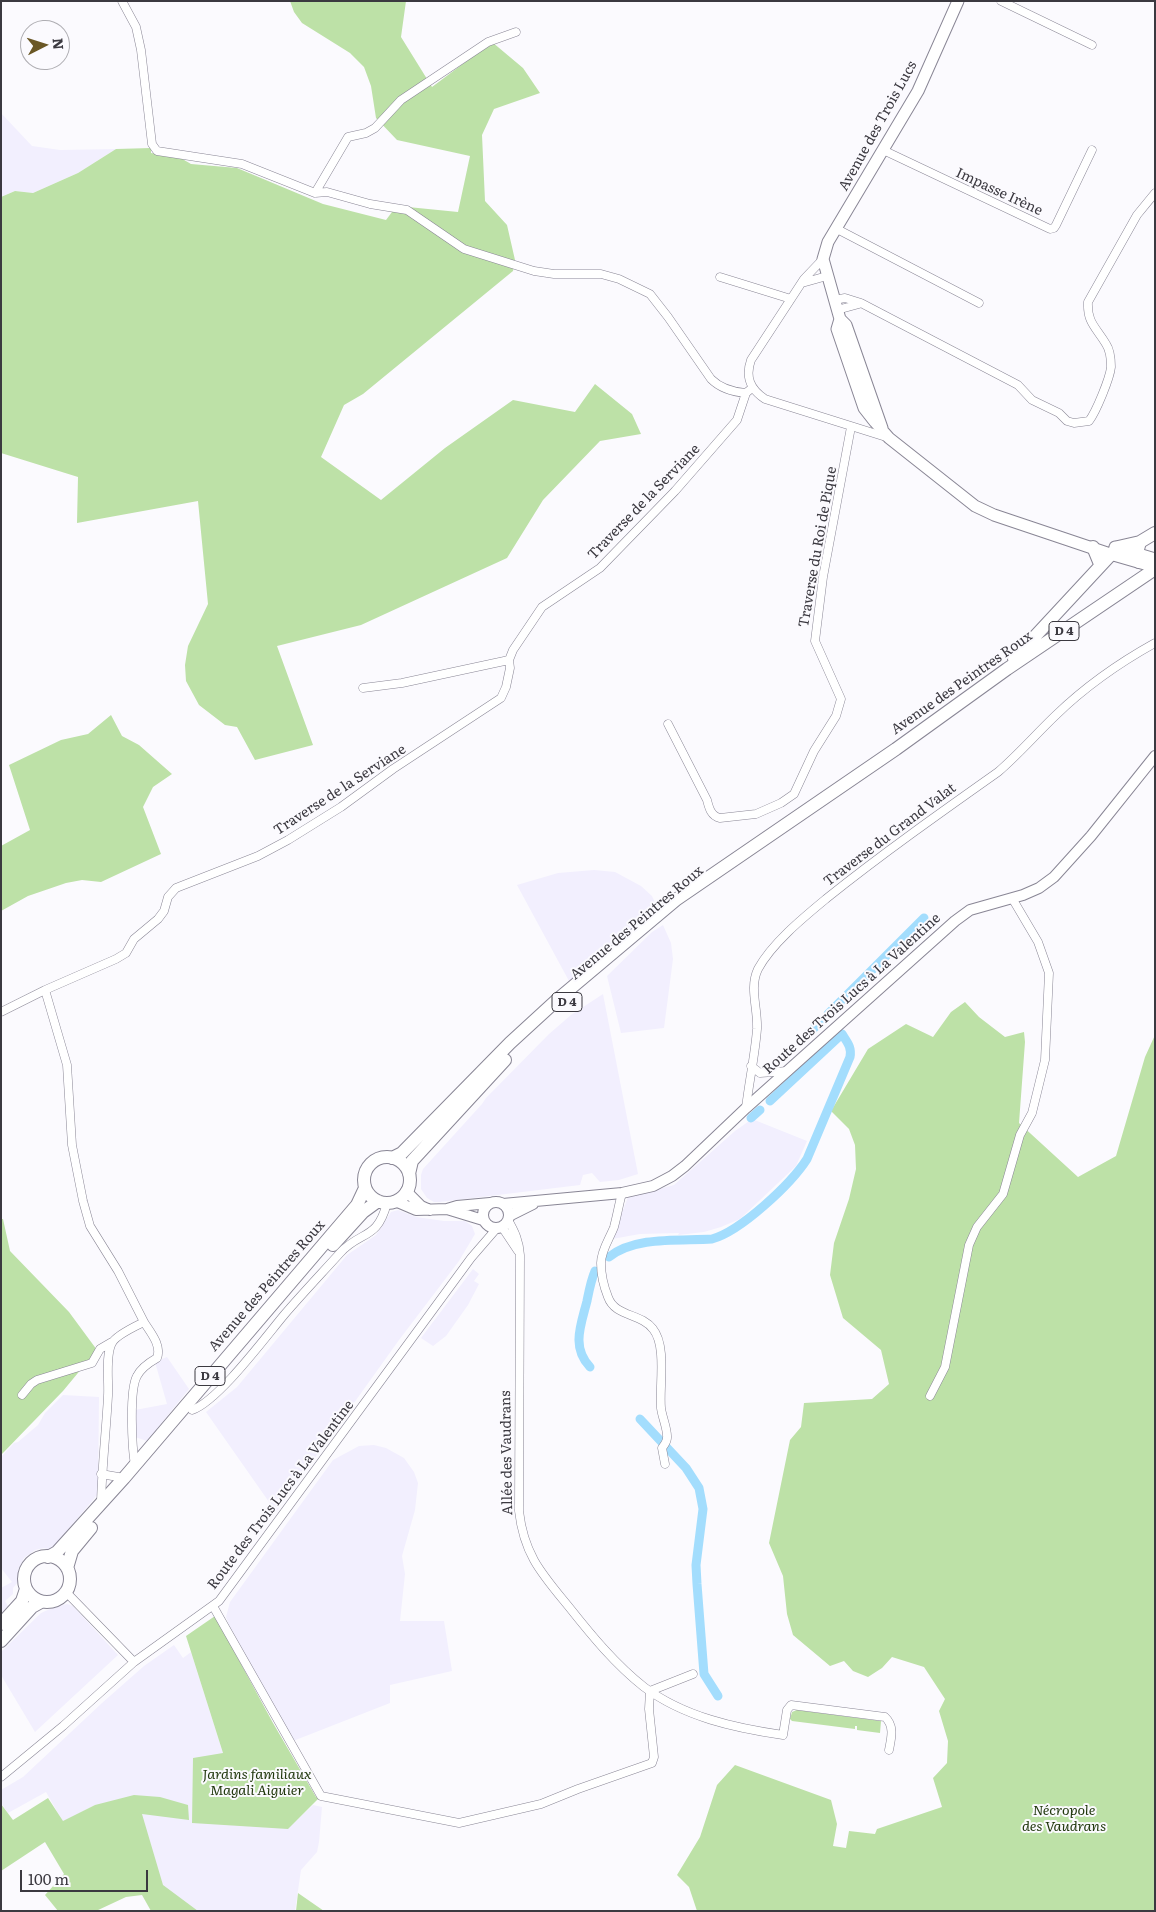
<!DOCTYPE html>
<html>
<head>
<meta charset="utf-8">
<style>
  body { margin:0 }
  #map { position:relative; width:1156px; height:1912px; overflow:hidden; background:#fbfafe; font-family:Literata,serif }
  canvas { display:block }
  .frame { position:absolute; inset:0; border:2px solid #3b3940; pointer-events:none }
  .north { position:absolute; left:20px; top:20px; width:50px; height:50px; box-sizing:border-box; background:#fbfafe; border:1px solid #aeadb2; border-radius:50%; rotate:85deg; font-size:14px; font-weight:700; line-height:20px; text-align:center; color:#3b3940 }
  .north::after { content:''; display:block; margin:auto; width:18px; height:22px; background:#6a5725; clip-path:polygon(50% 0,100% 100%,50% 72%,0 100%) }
  .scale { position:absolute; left:20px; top:1870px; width:128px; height:22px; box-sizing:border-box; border:2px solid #3b3940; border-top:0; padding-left:6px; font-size:15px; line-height:18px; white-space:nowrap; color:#3b3940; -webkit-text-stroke:4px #fbfafe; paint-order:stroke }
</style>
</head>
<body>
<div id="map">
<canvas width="1156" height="1912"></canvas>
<div class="frame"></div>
<div class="north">N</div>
<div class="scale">100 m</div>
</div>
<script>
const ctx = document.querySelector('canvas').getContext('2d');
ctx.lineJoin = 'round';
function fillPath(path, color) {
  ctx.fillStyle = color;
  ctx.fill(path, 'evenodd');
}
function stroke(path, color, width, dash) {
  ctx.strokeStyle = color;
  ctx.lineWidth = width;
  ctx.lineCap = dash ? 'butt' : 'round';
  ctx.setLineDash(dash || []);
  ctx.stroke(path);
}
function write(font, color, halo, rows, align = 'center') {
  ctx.font = font + ' Literata,serif';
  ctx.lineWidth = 4;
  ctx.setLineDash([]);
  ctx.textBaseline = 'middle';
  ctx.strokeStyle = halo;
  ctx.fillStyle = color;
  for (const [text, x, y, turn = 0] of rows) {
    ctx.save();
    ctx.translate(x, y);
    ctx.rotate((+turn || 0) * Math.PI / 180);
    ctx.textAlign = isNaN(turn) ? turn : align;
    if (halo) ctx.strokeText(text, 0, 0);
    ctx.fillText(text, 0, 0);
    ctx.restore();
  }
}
fillPath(new Path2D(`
  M 1,113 L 32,146 L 60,150 L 116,149 L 78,173 L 33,193 L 15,191 L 1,197 Z
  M 594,870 L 615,872 L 641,886 L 652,896 L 658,909 L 597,962 L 569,981 L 517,885 L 558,873 Z
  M 663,925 L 671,943 L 673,959 L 664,1028 L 621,1033 L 607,976 L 652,932 Z
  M 603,994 L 638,1174 L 619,1180 L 600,1182 L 592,1173 L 583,1175 L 580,1185 L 440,1202 L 434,1202 L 427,1198 L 421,1189 L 421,1175 L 423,1169 L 482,1104 L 486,1098 L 549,1034 L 571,1015 Z
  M 752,1119 L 807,1141 L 796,1166 L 740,1219 L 721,1227 L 704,1232 L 678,1235 L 679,1233 L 640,1234 L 612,1239 L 628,1197 L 674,1185 L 735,1131 Z
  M 398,1210 L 416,1217 L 444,1221 L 465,1221 L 472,1226 L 475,1234 L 459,1261 L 399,1340 L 276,1512 L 206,1412 L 237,1387 L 347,1255 L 376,1235 L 391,1212 Z
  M 473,1269 L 479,1274 L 474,1281 L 479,1284 L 468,1305 L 446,1336 L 433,1346 L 421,1338 Z
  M 167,1357 L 189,1389 L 147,1441 L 135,1437 L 135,1410 L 167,1404 L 155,1362 Z
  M 63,1395 L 99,1397 L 98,1494 L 51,1550 L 44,1548 L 35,1550 L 24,1558 L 18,1570 L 18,1582 L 13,1588 L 13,1594 L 5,1601 L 8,1606 L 1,1613 L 1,1588 L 12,1582 L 1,1568 L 1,1457 L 14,1443 L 18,1442 L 38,1425 L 45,1413 Z
  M 374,1445 L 386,1448 L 404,1458 L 414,1472 L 418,1483 L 415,1510 L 402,1556 L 405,1574 L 400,1621 L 444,1621 L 452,1671 L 390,1685 L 390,1703 L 293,1741 L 229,1625 L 226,1617 L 230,1602 L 333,1460 L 359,1446 Z
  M 67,1604 L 73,1606 L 118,1655 L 35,1732 L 1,1675 L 1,1652 L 41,1613 L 52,1608 Z
  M 174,1645 L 183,1658 L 191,1652 L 223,1753 L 287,1829 L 313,1805 L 322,1807 L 319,1842 L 317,1852 L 301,1870 L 295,1911 L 198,1911 L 160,1908 L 95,1805 L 63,1822 L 46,1792 L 8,1813 L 1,1803 L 1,1790 L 23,1777 L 102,1703 L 144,1666 Z`), '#f2effe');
fillPath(new Path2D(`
  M 290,1 L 406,1 L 401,37 L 432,87 L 492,42 L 523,68 L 540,93 L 494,109 L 482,135 L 485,201 L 507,225 L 515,260 L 513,271 L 363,394 L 344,405 L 321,457 L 381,500 L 445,448 L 513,400 L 575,412 L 595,384 L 632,414 L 641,434 L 600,441 L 543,500 L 507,558 L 361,625 L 277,646 L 313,745 L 255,760 L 237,727 L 225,725 L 199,705 L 186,681 L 185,665 L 188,646 L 208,604 L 198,501 L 77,523 L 78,477 L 1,453 L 1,197 L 15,191 L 33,193 L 78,173 L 116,149 L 151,148 L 151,153 L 179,157 L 191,164 L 237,168 L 323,204 L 386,220 L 392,212 L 396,212 L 398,206 L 458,212 L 470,156 L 397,140 L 376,118 L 371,86 L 364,67 L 350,53 L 302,23 L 294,12 Z
  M 111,715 L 122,736 L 139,745 L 172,774 L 153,787 L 143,807 L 161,854 L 101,882 L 82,880 L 66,883 L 28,896 L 1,911 L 1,846 L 30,830 L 9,765 L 61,740 L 88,734 Z
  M 965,1002 L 979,1017 L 1005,1037 L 1024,1032 L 1025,1042 L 1019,1123 L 1078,1177 L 1116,1156 L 1145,1057 L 1155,1035 L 1155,1911 L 697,1911 L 689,1887 L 677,1875 L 700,1837 L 717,1785 L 735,1765 L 831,1800 L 837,1824 L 833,1846 L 846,1848 L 849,1831 L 875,1834 L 877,1829 L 942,1807 L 933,1778 L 947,1763 L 948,1741 L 939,1711 L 945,1699 L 924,1667 L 892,1657 L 882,1668 L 868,1677 L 853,1671 L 844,1661 L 830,1666 L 793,1635 L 787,1614 L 783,1576 L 769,1543 L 790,1440 L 801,1427 L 804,1403 L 872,1399 L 889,1384 L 881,1350 L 843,1318 L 830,1275 L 834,1243 L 849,1199 L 856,1169 L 855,1145 L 849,1129 L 831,1111 L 868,1049 L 906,1024 L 933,1037 L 951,1012 Z
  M 1,1219 L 3,1219 L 10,1251 L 69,1312 L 97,1350 L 63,1391 L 1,1455 Z
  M 215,1616 L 273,1723 L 316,1797 L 319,1798 L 288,1829 L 192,1823 L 193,1758 L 223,1753 L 186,1636 Z
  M 797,1710 L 881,1721 L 880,1733 L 857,1730 L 857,1726 L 855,1726 L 855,1729 L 792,1721 L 790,1719 L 792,1712 Z
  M 134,1795 L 160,1797 L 188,1805 L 189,1820 L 142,1814 L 163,1885 L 198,1911 L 151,1911 L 142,1895 L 126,1897 L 96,1911 L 58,1911 L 45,1895 L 64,1874 L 45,1842 L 1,1871 L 1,1804 L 13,1820 L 48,1798 L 63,1821 L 95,1805 Z
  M 298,1893 L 324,1911 L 296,1911 Z`), '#bde1a7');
stroke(new Path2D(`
  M 828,1014 L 924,918
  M 804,1038 L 821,1021
  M 751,1118 L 760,1110
  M 609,1257 C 635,1236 680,1241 712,1239 C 741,1231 791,1184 807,1159 L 850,1057 C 852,1047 847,1042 842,1034 L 770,1101
  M 590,1367 C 571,1347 581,1325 587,1301 C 589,1291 591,1280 595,1271
  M 640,1419 L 686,1468 L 699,1488 L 703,1509 L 696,1565 L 697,1584 L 704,1674 L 718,1696`), '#a3ddfd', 9);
const minor = new Path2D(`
  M 122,1 L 136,27 L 141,50 L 152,144 L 157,151 L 242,164 L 315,193 L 327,192 L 370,204 L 407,210 L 464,249 L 534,271 L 554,274 L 601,274 L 619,279 L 650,294 L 668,317 L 711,379 C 721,389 733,392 746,393 L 752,388
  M 1001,1 L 1092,45
  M 883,150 L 1050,229 L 1054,228 L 1056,225 L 1092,150
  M 315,193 L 348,137 L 366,133 L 375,128 L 401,100 L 488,42 L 516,32
  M 837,229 L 979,303
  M 823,259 L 804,279 L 751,360 C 745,377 750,389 765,399 L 886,437
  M 720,277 L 791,299
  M 802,283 L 827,276
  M 834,300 L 845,298 L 861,303 L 1018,385 L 1032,400 L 1059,413 L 1067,421 L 1074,423 L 1089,421 C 1096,412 1110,378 1111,367 C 1111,359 1110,350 1106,344 C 1096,327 1087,323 1088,302 L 1137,215 L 1155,193
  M 837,310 L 859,304
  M 363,688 L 402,683 L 509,660
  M 668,724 L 707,800 C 709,808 711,816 720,818 L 756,814 L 781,803 L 794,794 L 814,751 L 836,716 L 841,699 L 815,641 L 823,577 L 851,427
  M 45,990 L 67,1065 L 72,1145 L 83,1201 L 90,1226 L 118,1271 L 144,1322 C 136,1326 116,1335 112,1343 C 105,1355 109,1382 108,1396 C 106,1432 102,1467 101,1503
  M 1,1012 L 45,990 L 116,959 L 126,953 L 134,939 L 158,919 L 164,911 L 168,897 L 176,888 L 258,856 L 288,840 L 341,807 L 393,769 L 501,698 L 506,687 L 510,668 L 509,660 L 513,650 L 542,607 L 600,568 L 675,491 L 737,420 L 746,393
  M 751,1066 L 760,1073 L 788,1071
  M 746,1108 C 749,1082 755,1055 757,1029 C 758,1008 749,988 758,969 C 772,943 804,917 827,898 C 882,854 940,813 998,772 C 1019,754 1036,734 1056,715 C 1085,687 1119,663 1155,643
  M 622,1193 C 619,1204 617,1216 614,1227 C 610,1238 601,1250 601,1263 C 601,1273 604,1287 608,1297 C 615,1317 641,1313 653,1329 C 667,1346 659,1387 661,1408 C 662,1417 668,1430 667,1438 C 667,1442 664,1445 662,1448 L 665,1464
  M 508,1220 C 515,1232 519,1241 520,1255 L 519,1511 C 524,1555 542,1574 569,1607 C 592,1636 615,1664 644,1687 C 684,1717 735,1728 783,1735 L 787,1710 L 791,1705 L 885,1717 C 895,1726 891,1739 889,1750
  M 502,1227 L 518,1251
  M 22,1395 L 31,1384 L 37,1380 L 92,1363 L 100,1349 L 112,1342
  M 930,1396 L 945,1367 L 969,1245 L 977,1227 L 1003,1194 L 1020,1135 L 1032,1113 L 1045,1060 L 1049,973 L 1038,942 L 1012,898
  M 192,1410 C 218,1401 264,1339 284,1315 C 302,1294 321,1274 340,1253 C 361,1230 377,1241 387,1203
  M 135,1465 C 132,1448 129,1390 137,1376 C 141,1368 150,1362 157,1358 C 162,1345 150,1332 144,1322
  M 101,1474 L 124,1478
  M 66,1592 L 134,1662
  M 213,1606 L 321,1796 L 459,1823 L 541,1804 L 578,1789 L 652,1763 L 654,1757 L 649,1709 L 650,1691 L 693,1674
  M 1,1777 L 63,1726 L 134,1662 L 219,1601 L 471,1258 L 497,1228`);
const tertiary = new Path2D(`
  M 406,1191 L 421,1206 L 430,1210
  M 395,1201 L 416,1210 L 447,1209 L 457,1206 L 490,1203
  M483 1215a13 13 0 1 1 26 0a13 13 0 1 1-26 0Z
  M 503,1204 L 622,1193 L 653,1186 L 672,1176 L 685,1166 L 746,1108 L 955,921 L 970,910 L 1023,895 L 1039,888 L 1054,877 L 1091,836 L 1155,756
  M 447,1209 L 483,1220
  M 509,1216 L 533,1204`);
const secondary = new Path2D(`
  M 840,319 L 837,329 L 864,408 L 875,422 L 889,438 L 975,506 L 994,515 L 1110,554 L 1155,567
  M 882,428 L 846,325 L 840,319 L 823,259 L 828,242 L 918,91 L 958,1
  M 1115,547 L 1155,559`);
const primary = new Path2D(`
  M 1093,547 L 1100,564
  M 1139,562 L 1137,553 L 1140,542
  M 1014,659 L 1118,547 L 1140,542 L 1155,533
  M364 1180a23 23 0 1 1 46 0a23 23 0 1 1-46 0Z
  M 392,1158 L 402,1153 L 510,1043 L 558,999 L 677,899 L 896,749 L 1007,669 L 1155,569
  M 409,1174 L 412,1161 L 505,1060
  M 333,1245 L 363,1212 L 378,1201
  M24 1579a23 23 0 1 1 46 0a23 23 0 1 1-46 0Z
  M 48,1557 L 57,1552 L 124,1478 L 357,1205 L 365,1188
  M 67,1568 L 72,1551 L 91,1528
  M 1,1624 L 22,1601 L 26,1589
  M 1,1641 L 32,1607 L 41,1602`);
stroke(minor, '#898695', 9);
stroke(tertiary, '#898695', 12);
stroke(secondary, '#898695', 13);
stroke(primary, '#898695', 14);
stroke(minor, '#fff', 8);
stroke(tertiary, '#fff', 10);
stroke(secondary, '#fff', 11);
stroke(primary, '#fff', 12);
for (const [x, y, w] of [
  [1064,631,30],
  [567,1002,30],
  [210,1376,30]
]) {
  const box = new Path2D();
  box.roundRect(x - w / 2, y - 9.5, w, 19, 4);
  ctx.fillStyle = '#fbfafe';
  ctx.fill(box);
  stroke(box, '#3b3940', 1);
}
write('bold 12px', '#3b3940', null, [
  ["D 4",1064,631],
  ["D 4",567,1002],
  ["D 4",210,1376]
]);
write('14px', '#3b3940', '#fbfafe', [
  ["Avenue des Trois Lucs",878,126,-61],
  ["Impasse Irène",999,192,25],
  ["Traverse de la Serviane",644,502,-46],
  ["Traverse du Roi de Pique",818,547,-80],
  ["Avenue des Peintres Roux",962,683,-35],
  ["Traverse de la Serviane",340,790,-33],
  ["Traverse du Grand Valat",890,835,-37],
  ["Avenue des Peintres Roux",637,923,-40],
  ["Route des Trois Lucs à La Valentine",852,994,-42],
  ["Avenue des Peintres Roux",267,1286,-49],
  ["Allée des Vaudrans",507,1453,-91],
  ["Route des Trois Lucs à La Valentine",281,1495,-53]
]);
write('italic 14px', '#1f360b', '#fbfafe', [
  ["Jardins familiaux",257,1775],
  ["Magali Aiguier",257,1791],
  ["Nécropole",1064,1811],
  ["des Vaudrans",1064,1827]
]);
</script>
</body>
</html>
